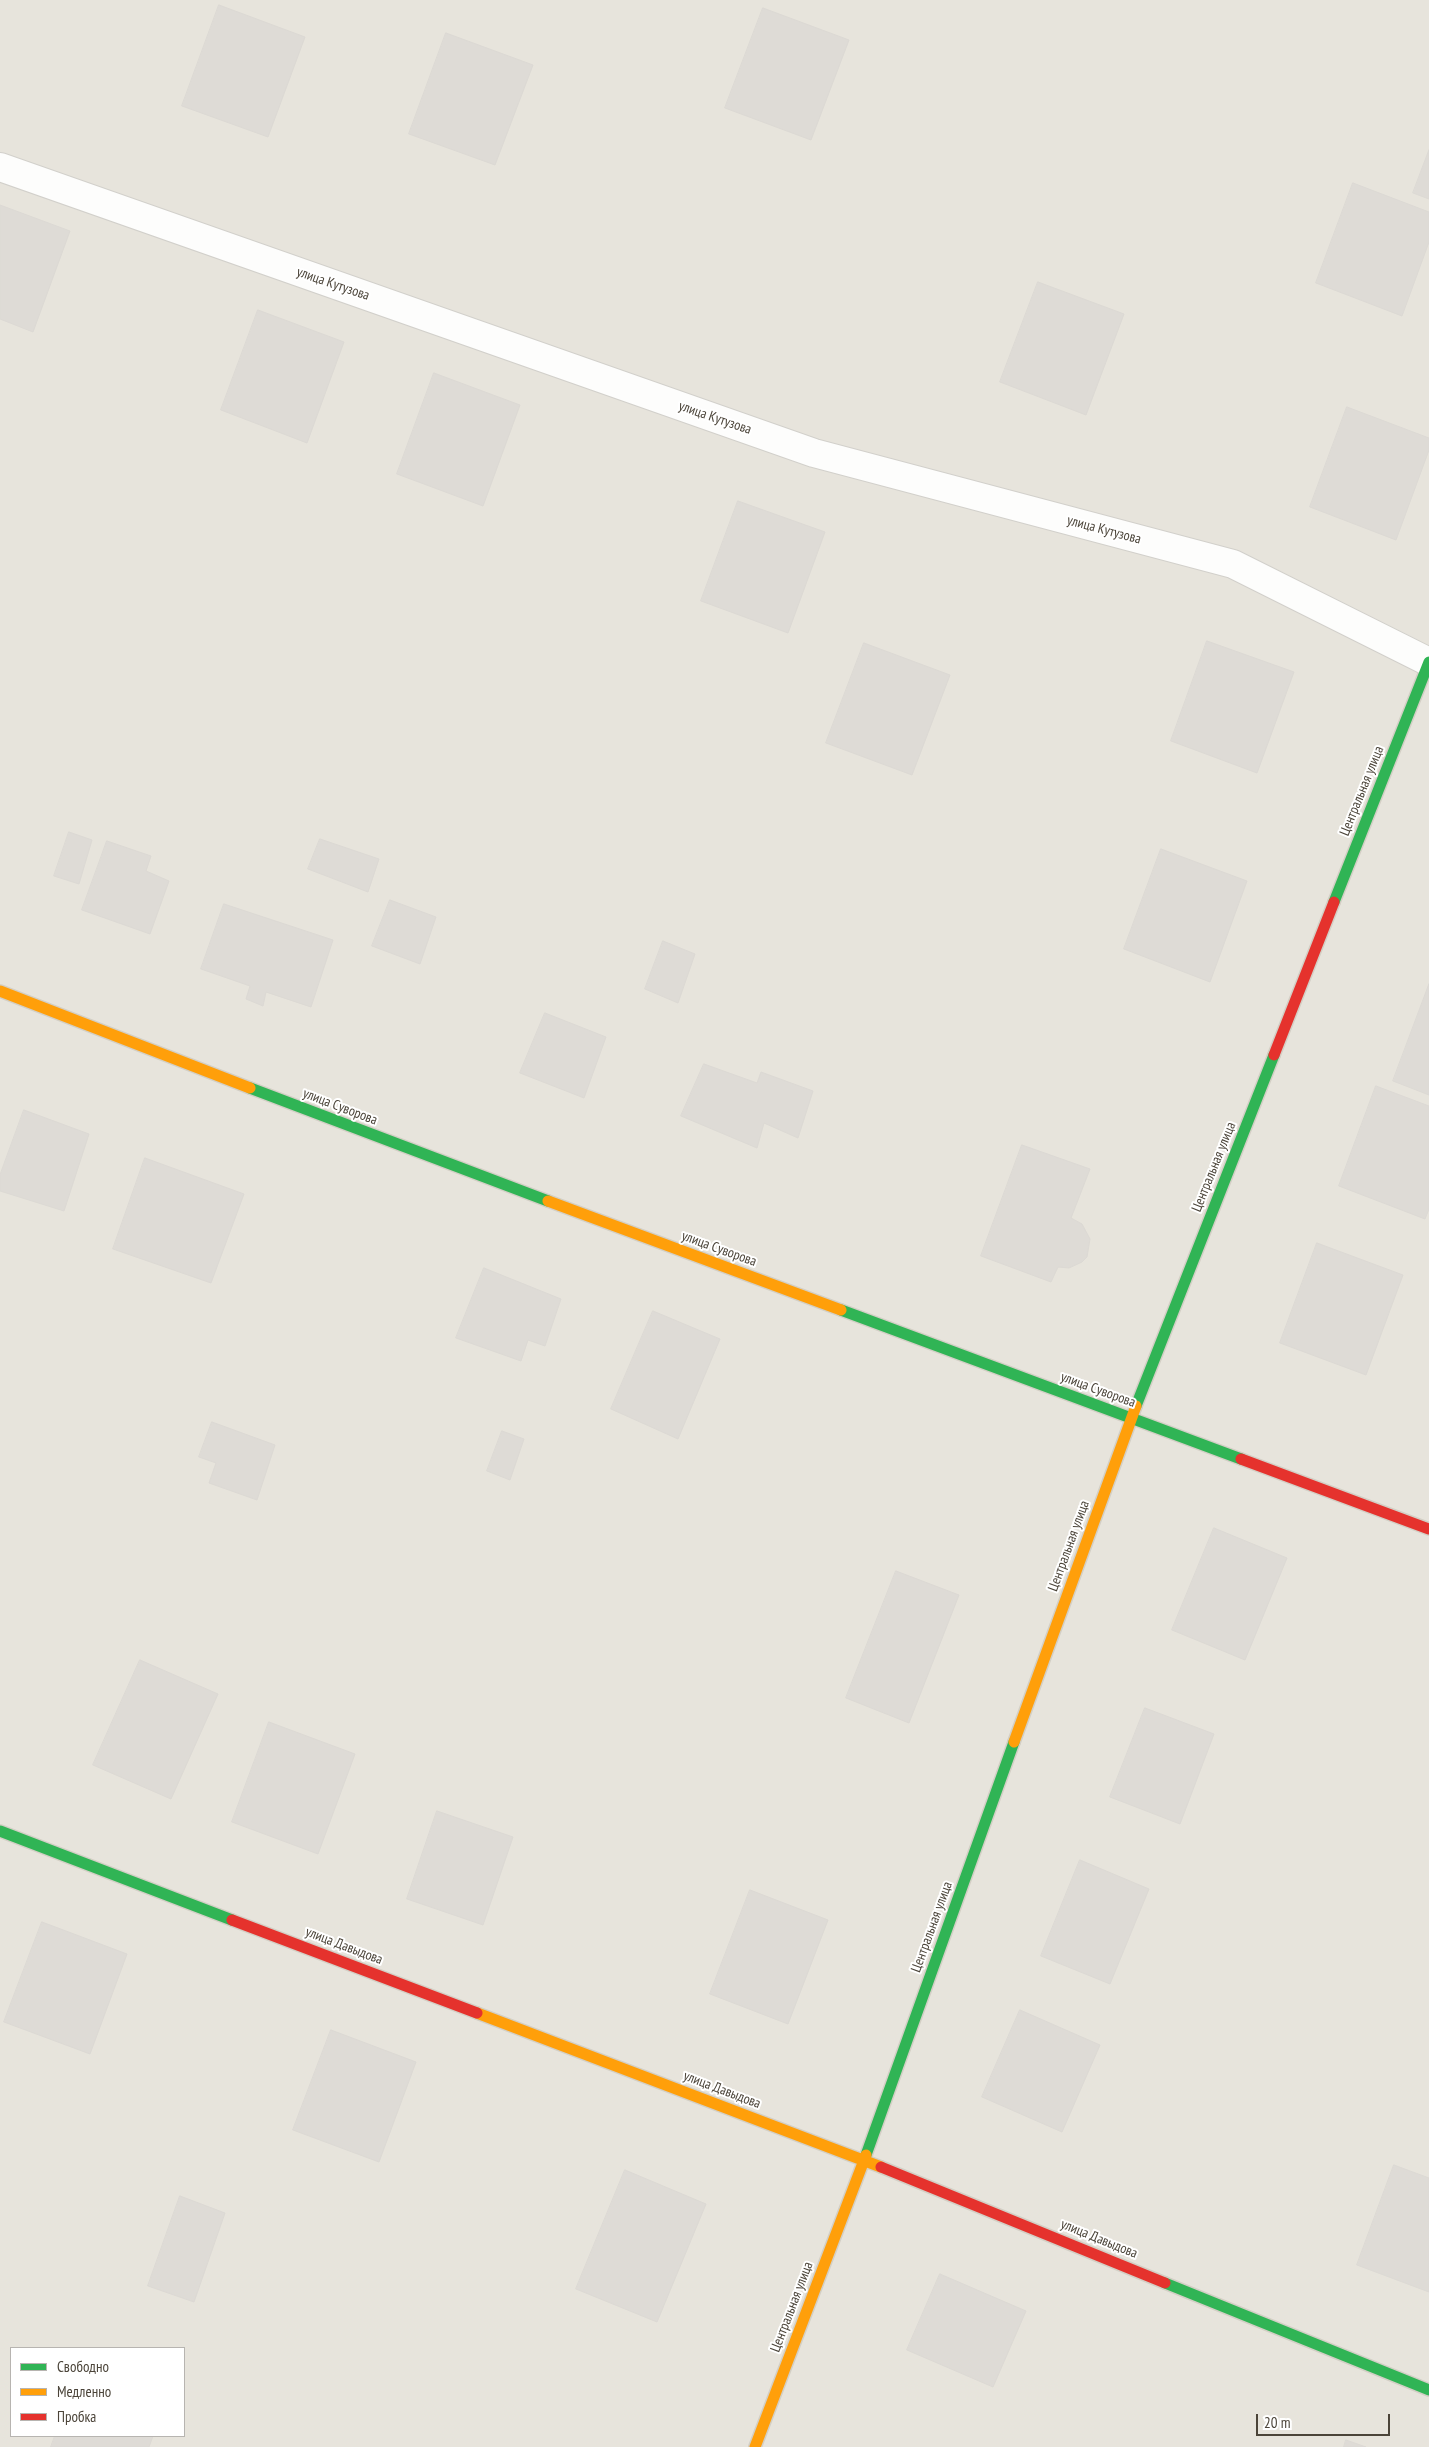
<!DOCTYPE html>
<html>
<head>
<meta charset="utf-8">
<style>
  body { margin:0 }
  #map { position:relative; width:1429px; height:2447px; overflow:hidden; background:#f4f2ee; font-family:"PT Sans Narrow",sans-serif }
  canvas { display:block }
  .legend { position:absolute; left:10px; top:2347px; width:175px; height:90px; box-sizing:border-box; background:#fff; border:1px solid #b7b4b0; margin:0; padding:6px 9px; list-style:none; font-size:15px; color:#4b4439 }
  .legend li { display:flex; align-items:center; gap:10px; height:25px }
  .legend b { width:25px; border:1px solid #b7b4b0 }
  .scale { position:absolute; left:1256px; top:2414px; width:134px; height:22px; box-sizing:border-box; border:2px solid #4b4439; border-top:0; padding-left:6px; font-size:15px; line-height:18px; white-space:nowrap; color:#4b4439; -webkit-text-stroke:4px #fff; paint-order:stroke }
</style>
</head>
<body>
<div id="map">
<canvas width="1429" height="2447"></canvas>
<ul class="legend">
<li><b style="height:6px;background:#30b455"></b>Свободно</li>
<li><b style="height:6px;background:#ff9f0a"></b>Медленно</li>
<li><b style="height:6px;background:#e5322d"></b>Пробка</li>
</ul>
<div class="scale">20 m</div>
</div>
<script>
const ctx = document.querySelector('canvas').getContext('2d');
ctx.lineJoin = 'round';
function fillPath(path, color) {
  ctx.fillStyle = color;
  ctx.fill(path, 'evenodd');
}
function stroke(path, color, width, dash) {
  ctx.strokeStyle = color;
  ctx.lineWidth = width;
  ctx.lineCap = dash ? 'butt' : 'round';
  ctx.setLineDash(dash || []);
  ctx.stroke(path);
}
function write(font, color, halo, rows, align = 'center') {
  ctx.font = font + ' "PT Sans Narrow",sans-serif';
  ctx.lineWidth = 4;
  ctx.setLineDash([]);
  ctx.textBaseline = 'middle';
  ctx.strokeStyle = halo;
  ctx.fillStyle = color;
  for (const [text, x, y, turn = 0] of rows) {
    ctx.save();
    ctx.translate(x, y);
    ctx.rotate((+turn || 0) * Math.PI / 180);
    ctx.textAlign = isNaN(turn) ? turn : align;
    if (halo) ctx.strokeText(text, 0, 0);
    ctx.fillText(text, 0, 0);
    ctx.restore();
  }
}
fillPath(new Path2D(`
  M 0,0 L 1429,0 L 1429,2447 L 0,2447 ZM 11,2348 L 184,2348 L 184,2436 L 11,2436 Z`), '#e7e4dc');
const building = new Path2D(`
  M 219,5 L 305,37 L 268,137 L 182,106 Z
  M 763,8 L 849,40 L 811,140 L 725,108 Z
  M 446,33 L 533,65 L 495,165 L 409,134 Z
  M 1429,150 L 1429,199 L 1413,193 Z
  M 1353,183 L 1429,212 L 1429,242 L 1402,316 L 1316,283 Z
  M 0,205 L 70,231 L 33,332 L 0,319 Z
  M 1038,282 L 1124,314 L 1086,415 L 1000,382 Z
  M 258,310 L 344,342 L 307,443 L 221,410 Z
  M 434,373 L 520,405 L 483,506 L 397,474 Z
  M 1347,407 L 1429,438 L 1429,450 L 1396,540 L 1310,507 Z
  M 738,501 L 825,532 L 788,633 L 701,601 Z
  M 1207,641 L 1294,672 L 1257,773 L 1171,741 Z
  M 864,643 L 950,675 L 912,775 L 826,743 Z
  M 69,832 L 92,840 L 79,884 L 54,876 Z
  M 320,839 L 379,859 L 368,892 L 308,869 Z
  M 107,841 L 151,856 L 146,871 L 169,881 L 150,934 L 82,910 Z
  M 1161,849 L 1247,881 L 1210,982 L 1124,949 Z
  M 390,900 L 436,917 L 420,964 L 372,946 Z
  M 224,904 L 333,940 L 311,1007 L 266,992 L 263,1006 L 246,999 L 250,986 L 201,969 Z
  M 663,941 L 695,954 L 678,1003 L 645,989 Z
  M 1429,984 L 1429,1095 L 1393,1081 Z
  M 545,1013 L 606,1037 L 584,1098 L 520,1073 Z
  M 704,1064 L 757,1083 L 761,1072 L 813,1091 L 798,1138 L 764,1123 L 757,1148 L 681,1116 Z
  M 1376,1086 L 1429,1106 L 1429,1209 L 1425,1219 L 1339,1186 Z
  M 24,1110 L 89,1134 L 64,1211 L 0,1191 L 0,1175 Z
  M 1022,1145 L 1090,1169 L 1071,1218 L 1082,1224 L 1090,1239 L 1087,1257 L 1082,1262 L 1069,1268 L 1058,1267 L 1051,1282 L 981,1256 Z
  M 145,1158 L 244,1194 L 211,1283 L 113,1249 Z
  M 1317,1243 L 1403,1275 L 1366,1375 L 1280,1343 Z
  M 484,1268 L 561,1299 L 545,1346 L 528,1340 L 521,1361 L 456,1338 Z
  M 653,1311 L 720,1339 L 678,1439 L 611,1409 Z
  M 212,1422 L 275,1445 L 257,1500 L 209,1483 L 216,1463 L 199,1457 Z
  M 502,1431 L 524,1439 L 510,1480 L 487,1471 Z
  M 1214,1528 L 1287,1558 L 1245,1660 L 1172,1630 Z
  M 896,1571 L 959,1595 L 909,1723 L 846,1698 Z
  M 140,1660 L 218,1694 L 171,1799 L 93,1765 Z
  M 1145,1708 L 1214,1734 L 1180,1824 L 1110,1797 Z
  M 269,1722 L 355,1754 L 318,1854 L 232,1822 Z
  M 437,1811 L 513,1837 L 483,1925 L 407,1899 Z
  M 1080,1860 L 1149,1889 L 1110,1984 L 1041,1956 Z
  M 750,1890 L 828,1920 L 788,2024 L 710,1994 Z
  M 42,1922 L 127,1954 L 90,2054 L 4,2022 Z
  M 1020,2010 L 1100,2045 L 1062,2132 L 982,2097 Z
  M 331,2030 L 416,2062 L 379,2162 L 293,2130 Z
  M 1394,2165 L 1429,2178 L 1429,2292 L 1357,2265 Z
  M 625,2170 L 706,2204 L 657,2322 L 576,2289 Z
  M 180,2196 L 225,2213 L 194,2302 L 148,2286 Z
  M 940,2274 L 1026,2311 L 993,2387 L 907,2350 Z
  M 55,2436 L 153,2436 L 149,2447 L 51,2447 Z
  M 1346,2440 L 1366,2447 L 1344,2447 Z`);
fillPath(building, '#dedbd6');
stroke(building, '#dcd9d4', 1);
const street = new Path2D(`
  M 0,167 L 814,453 L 1233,564 L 1429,662`);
const fast = new Path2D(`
  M 1334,902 L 1429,662
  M 250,1088 L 548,1201
  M 841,1310 L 1241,1459
  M 1136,1406 L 1274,1055
  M 0,1831 L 232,1920
  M 866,2155 L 1014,1742
  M 1165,2283 L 1429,2390`);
const slow = new Path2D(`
  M 0,991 L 250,1088
  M 548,1201 L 841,1310
  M 1014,1742 L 1136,1406
  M 477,2013 L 881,2167
  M 755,2447 L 866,2155`);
const jam = new Path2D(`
  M 1274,1055 L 1334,902
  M 1241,1459 L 1429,1529
  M 232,1920 L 477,2013
  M 881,2167 L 1165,2283`);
stroke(street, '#d2d0cb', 30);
stroke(fast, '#d3cfc5', 14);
stroke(slow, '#d3cfc5', 14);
stroke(jam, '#d3cfc5', 14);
stroke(street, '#fdfdfc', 28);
stroke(fast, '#30b455', 11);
stroke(slow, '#ff9f0a', 11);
stroke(jam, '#e5322d', 11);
write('14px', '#4b4439', '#fff', [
  ["улица Кутузова",333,284,19],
  ["улица Кутузова",715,418,19],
  ["улица Кутузова",1104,530,15],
  ["Центральная улица",1362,791,-68],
  ["улица Суворова",340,1107,21],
  ["Центральная улица",1214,1167,-68],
  ["улица Суворова",719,1249,20],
  ["улица Суворова",1098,1390,20],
  ["Центральная улица",1069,1546,-70],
  ["Центральная улица",932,1927,-70],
  ["улица Давыдова",344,1946,21],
  ["улица Давыдова",722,2090,21],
  ["улица Давыдова",1099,2239,22],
  ["Центральная улица",792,2307,-69]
]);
</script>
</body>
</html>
